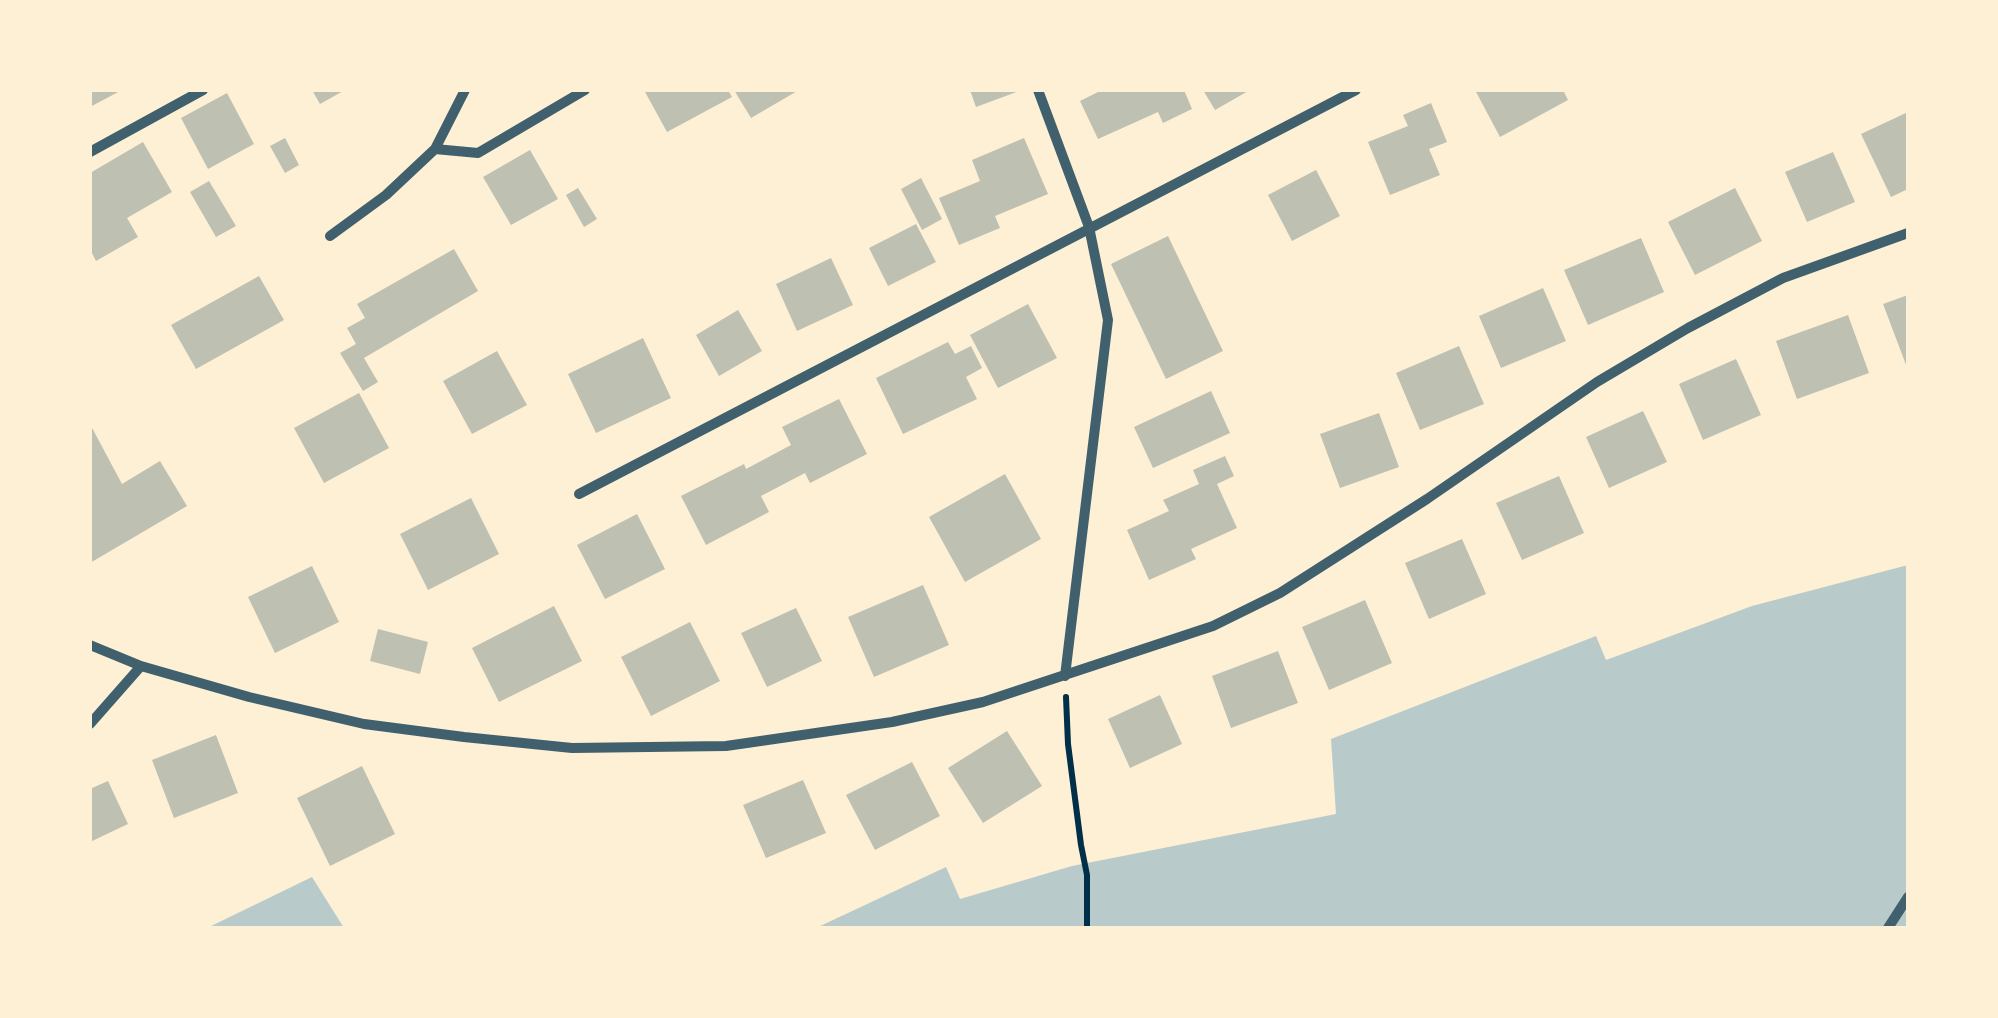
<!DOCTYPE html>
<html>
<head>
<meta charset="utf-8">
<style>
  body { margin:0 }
  #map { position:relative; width:1998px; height:1018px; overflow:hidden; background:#fdf0d5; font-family:"Noto Sans",sans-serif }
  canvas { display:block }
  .frame { position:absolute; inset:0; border:92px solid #fdf0d5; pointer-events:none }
</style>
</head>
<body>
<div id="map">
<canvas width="1998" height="1018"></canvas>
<div class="frame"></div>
</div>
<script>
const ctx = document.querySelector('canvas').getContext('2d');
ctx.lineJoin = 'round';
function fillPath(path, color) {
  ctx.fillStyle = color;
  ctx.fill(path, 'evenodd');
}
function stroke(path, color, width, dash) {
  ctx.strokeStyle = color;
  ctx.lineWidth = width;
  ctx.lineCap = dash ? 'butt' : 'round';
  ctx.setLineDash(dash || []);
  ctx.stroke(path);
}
fillPath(new Path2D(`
  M 1908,565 L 1908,928 L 816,928 L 946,867 L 960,899 L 1072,866 L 1336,814 L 1331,739 L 1596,636 L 1606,660 L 1752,606 Z
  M 312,877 L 344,928 L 207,928 Z`), '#b9caca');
fillPath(new Path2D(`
  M 90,90 L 122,90 L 90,107 Z
  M 312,90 L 345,90 L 320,104 Z
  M 644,90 L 728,90 L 732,97 L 667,132 Z
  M 734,90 L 799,90 L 751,118 Z
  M 970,90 L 1022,90 L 976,107 Z
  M 1102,90 L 1184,90 L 1192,109 L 1163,123 L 1158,112 L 1098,139 L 1080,101 Z
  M 1203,90 L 1250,90 L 1215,110 Z
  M 1475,90 L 1563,90 L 1568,100 L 1500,137 Z
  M 227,93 L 254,144 L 208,169 L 181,118 Z
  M 1431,103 L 1447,142 L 1429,149 L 1440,175 L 1390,195 L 1368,142 L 1408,126 L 1403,115 Z
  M 1908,112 L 1908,189 L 1891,197 L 1861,134 Z
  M 285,138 L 299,165 L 285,173 L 270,146 Z
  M 1024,138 L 1048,194 L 995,216 L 1000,228 L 959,245 L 939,198 L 980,181 L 972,160 Z
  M 143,142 L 172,192 L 127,218 L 138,237 L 96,261 L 90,249 L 90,173 Z
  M 530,150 L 558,199 L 511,225 L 483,177 Z
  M 1833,152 L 1855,202 L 1807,222 L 1785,172 Z
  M 1316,170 L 1340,216 L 1292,241 L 1268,195 Z
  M 921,178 L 942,219 L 922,230 L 901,189 Z
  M 209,181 L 236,226 L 216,237 L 190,192 Z
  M 578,188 L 597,219 L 584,227 L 566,195 Z
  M 1735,188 L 1762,241 L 1695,275 L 1668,222 Z
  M 916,224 L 936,262 L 888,286 L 869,248 Z
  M 1168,236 L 1223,351 L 1166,379 L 1111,264 Z
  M 1641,238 L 1664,292 L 1588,325 L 1564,270 Z
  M 454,249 L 478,291 L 364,358 L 378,382 L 363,391 L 340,353 L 356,344 L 347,328 L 365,318 L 357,304 Z
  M 831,258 L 853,305 L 797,331 L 776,284 Z
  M 259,276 L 284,320 L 196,369 L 171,325 Z
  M 1543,288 L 1566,341 L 1501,368 L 1479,316 Z
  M 1908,295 L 1908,370 L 1883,304 Z
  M 1028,304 L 1057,358 L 998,388 L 970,335 Z
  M 738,310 L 762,351 L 719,376 L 696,335 Z
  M 1848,315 L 1869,373 L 1797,399 L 1776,341 Z
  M 643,338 L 671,398 L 596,433 L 568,374 Z
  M 948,342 L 955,354 L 971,346 L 982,368 L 966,377 L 977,399 L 903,434 L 876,378 Z
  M 1459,346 L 1484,404 L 1420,430 L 1396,373 Z
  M 497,351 L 527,405 L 472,434 L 443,381 Z
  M 1736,359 L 1761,415 L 1703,440 L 1679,384 Z
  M 1211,391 L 1230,433 L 1153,468 L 1134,427 Z
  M 359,393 L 389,448 L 324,483 L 294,428 Z
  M 839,399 L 867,454 L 810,483 L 805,473 L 761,496 L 769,512 L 706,545 L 681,496 L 744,464 L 746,469 L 791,445 L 782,427 Z
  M 1643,411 L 1667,462 L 1609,488 L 1586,437 Z
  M 1379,413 L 1399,467 L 1340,488 L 1320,434 Z
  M 90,424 L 122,484 L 160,461 L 187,506 L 90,563 Z
  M 1225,456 L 1234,476 L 1217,484 L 1237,528 L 1191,549 L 1196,559 L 1149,580 L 1127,530 L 1169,511 L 1163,500 L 1199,484 L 1193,470 Z
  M 1005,474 L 1041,539 L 965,582 L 929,517 Z
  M 1559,476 L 1584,533 L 1522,560 L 1496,503 Z
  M 471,498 L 499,554 L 428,590 L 400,534 Z
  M 637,514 L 665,569 L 605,599 L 577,545 Z
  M 1462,539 L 1486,594 L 1429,619 L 1405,563 Z
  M 312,566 L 339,622 L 275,653 L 248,597 Z
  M 923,585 L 949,645 L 874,677 L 848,617 Z
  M 1365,600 L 1392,663 L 1329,690 L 1302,627 Z
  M 554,606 L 582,661 L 499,702 L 472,648 Z
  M 796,608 L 822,661 L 767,687 L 741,633 Z
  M 690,622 L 720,681 L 651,716 L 621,657 Z
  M 378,629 L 428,642 L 420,674 L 370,661 Z
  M 1278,651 L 1298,703 L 1231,728 L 1212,676 Z
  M 1160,695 L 1182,744 L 1130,768 L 1108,719 Z
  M 1007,731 L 1042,786 L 983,823 L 948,768 Z
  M 216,735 L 238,793 L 174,818 L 152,760 Z
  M 912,762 L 940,816 L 875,850 L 846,795 Z
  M 362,766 L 395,834 L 330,866 L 297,798 Z
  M 803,780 L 826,833 L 766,858 L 743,805 Z
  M 108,781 L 128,824 L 90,842 L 90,789 Z`), '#bec0b2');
stroke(new Path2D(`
  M 1066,697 L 1068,744 L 1081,845 L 1087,875 L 1087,928`), '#003049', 6);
stroke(new Path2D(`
  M 1038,90 L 1089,227 L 1108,320 L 1065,676
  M 435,149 L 478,153 L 585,90
  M 90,152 L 203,90
  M 330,236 L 386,195 L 435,149 L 465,90
  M 579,494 L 1356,90
  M 90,645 L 141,666 L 249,697 L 364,724 L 464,737 L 572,748 L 726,746 L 892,722 L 983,702 L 1213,626 L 1280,593 L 1427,499 L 1597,382 L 1688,328 L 1783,278 L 1908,233
  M 90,724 L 141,666
  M 1888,928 L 1908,897`), '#3f606c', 10);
</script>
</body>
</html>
